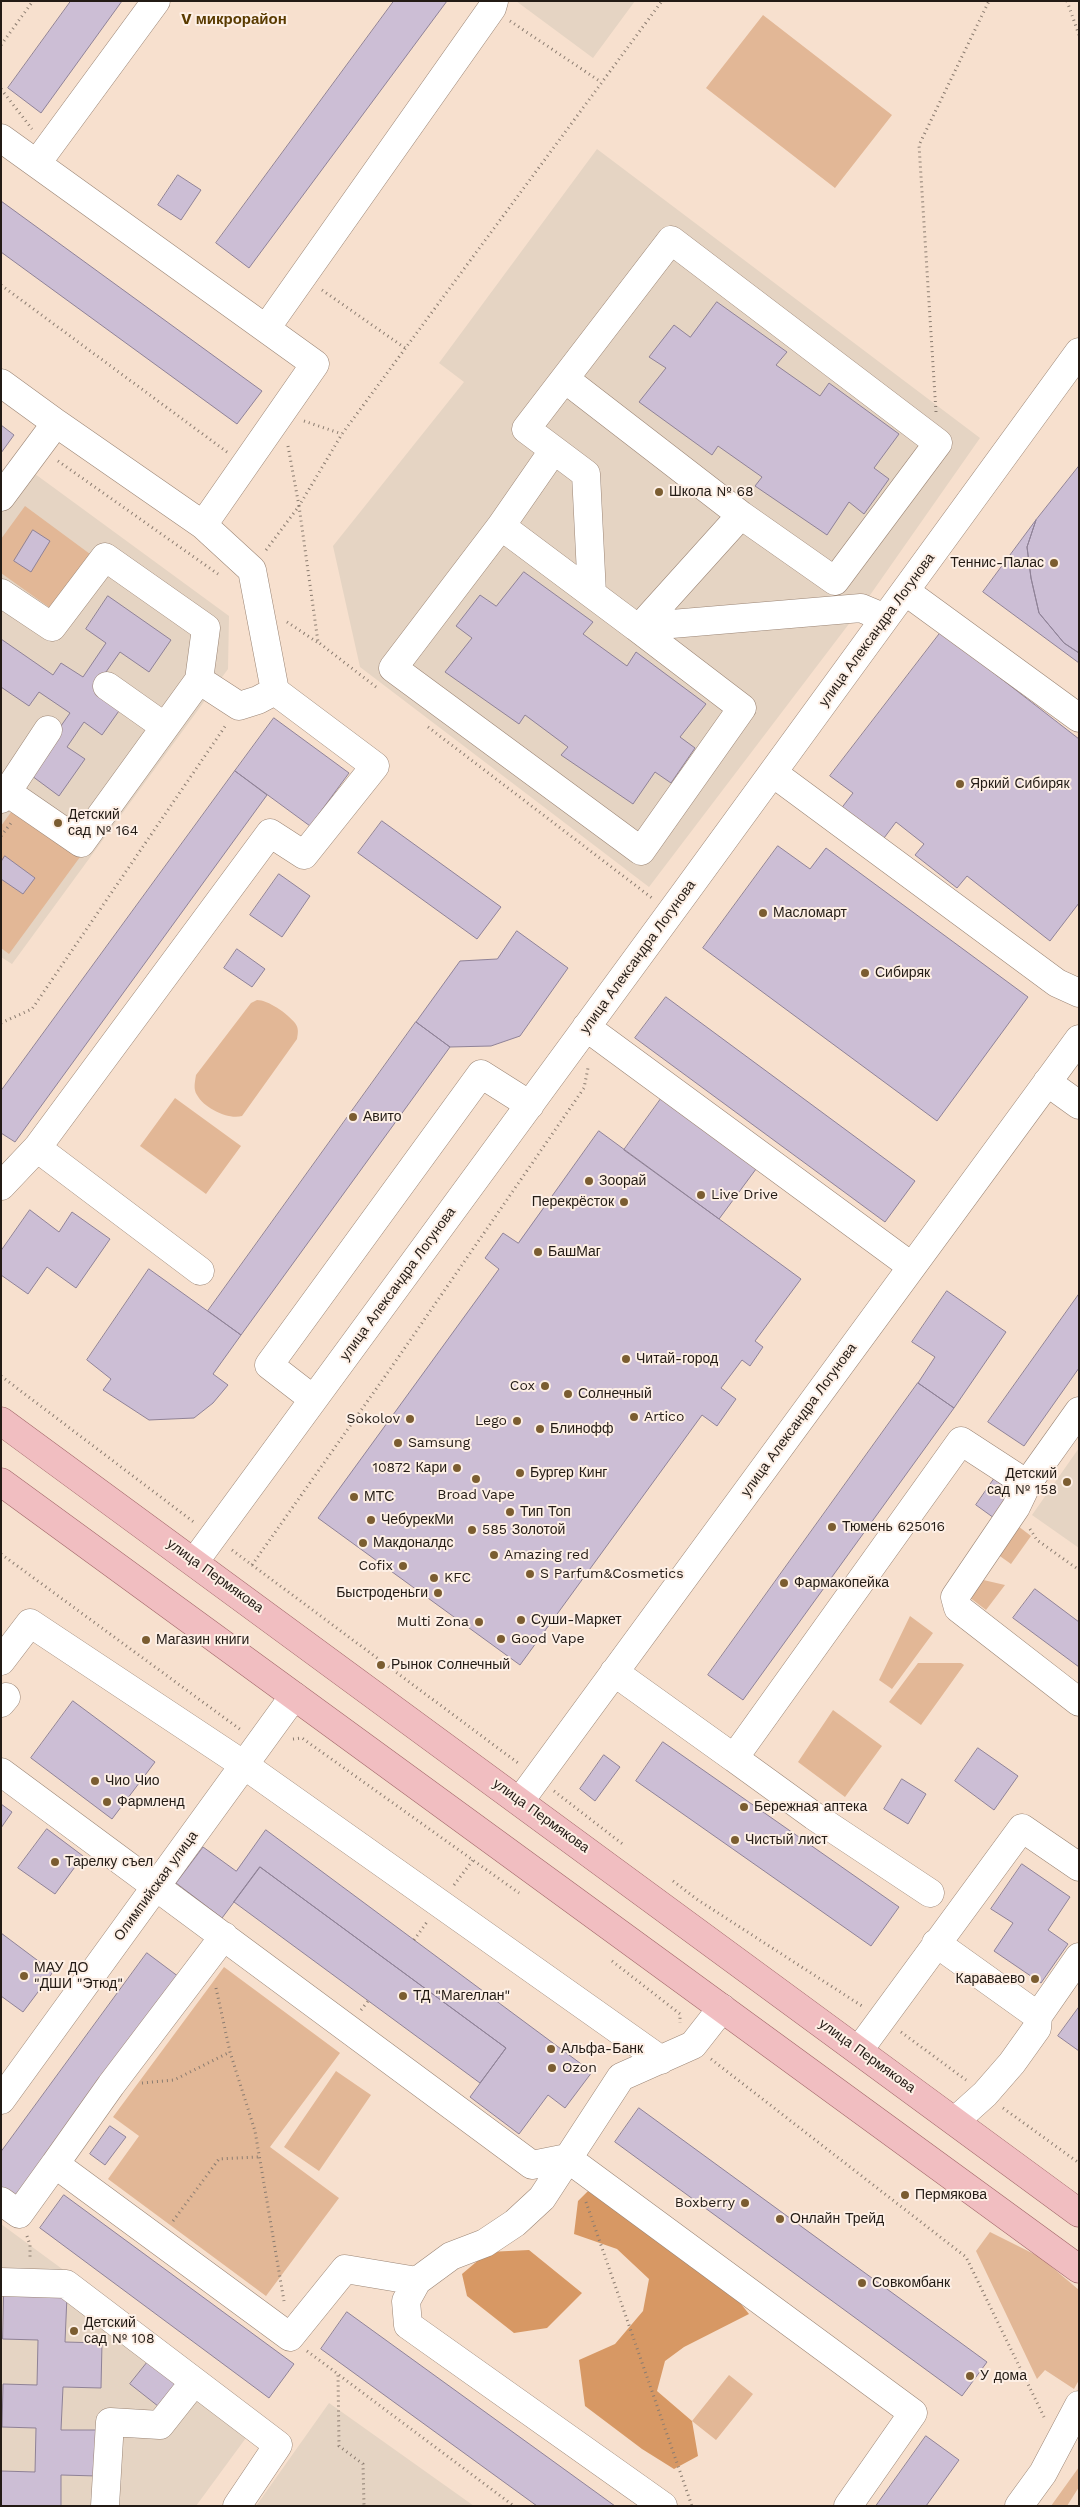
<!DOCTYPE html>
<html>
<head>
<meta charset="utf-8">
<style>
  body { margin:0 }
  #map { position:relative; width:1080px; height:2507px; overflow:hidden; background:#f7e0ce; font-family:"Work Sans",sans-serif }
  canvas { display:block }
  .frame { position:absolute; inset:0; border:2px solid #231b15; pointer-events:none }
</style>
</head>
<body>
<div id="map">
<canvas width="1080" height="2507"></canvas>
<div class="frame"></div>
</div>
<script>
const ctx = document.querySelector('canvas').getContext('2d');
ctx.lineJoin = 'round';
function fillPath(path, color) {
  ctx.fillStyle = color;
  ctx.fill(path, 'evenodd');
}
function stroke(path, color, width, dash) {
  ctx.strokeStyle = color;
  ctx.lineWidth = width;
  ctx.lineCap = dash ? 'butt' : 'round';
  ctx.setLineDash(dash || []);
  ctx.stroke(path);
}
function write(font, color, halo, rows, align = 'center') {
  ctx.font = font + ' "Work Sans",sans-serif';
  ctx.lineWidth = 4;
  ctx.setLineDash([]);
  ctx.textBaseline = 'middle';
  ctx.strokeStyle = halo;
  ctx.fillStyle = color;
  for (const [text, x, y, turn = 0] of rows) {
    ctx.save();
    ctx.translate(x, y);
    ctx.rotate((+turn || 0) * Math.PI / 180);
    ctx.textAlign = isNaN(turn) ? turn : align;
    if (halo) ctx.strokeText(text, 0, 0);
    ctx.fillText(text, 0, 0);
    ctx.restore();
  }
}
fillPath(new Path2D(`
  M 516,1 L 635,1 L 593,58 Z
  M 597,149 L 980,438 L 861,608 L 649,887 L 360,667 L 333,546 L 464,382 L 439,363 Z
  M 31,471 L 229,616 L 228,669 L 12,964 L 1,957 L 1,511 Z
  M 1079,1448 L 1079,1548 L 1032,1515 Z
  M 1,2224 L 262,2416 L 196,2506 L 1,2506 Z
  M 329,2403 L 339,2410 L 474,2506 L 256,2506 Z`), '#e5d4c3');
fillPath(new Path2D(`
  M 763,15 L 892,115 L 835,188 L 706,88 Z
  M 25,506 L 90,554 L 50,608 L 1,573 L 1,539 Z
  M 14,808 L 80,857 L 9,954 L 1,948 L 1,826 Z
  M 257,1000 C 268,1000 287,1013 295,1023 C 299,1028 298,1033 297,1039 L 242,1116 C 228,1120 204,1108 197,1095 C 193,1089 195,1082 196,1075 L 251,1003 Z
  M 175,1098 L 241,1146 L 206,1194 L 140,1146 Z
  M 1018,1526 L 1031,1536 L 1011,1564 L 997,1554 Z
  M 979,1579 L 1005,1585 L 986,1610 L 969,1597 Z
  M 910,1616 L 933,1633 L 892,1689 L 879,1680 Z
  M 918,1663 L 961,1663 L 964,1665 L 921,1725 L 889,1702 Z
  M 833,1710 L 882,1746 L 845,1797 L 798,1762 Z
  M 224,1967 L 340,2053 L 270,2147 L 339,2198 L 266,2296 L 108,2179 L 139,2136 L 113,2117 Z
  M 336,2071 L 371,2095 L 319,2171 L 284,2147 Z
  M 990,2232 L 1040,2257 L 1079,2290 L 1079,2380 L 1074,2389 L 1045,2370 L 1037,2379 L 976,2251 Z
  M 729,2375 L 753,2394 L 716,2440 L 692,2421 Z
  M 1079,2467 L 1079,2487 L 1067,2506 L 1051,2506 Z`), '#e2b796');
fillPath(new Path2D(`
  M 592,2187 L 722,2280 L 749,2314 L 684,2347 L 665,2361 L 657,2391 L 692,2421 L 698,2456 L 674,2469 L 642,2449 L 585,2406 L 579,2360 L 615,2344 L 643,2311 L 649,2279 L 617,2249 L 574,2234 L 578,2201 Z
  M 529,2250 L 582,2293 L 547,2328 L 514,2333 L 467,2296 L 462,2274 L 488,2252 Z`), '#d79864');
const building = new Path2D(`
  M 71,1 L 122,1 L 41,113 L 8,88 Z
  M 394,1 L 447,1 L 249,268 L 216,243 Z
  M 178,175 L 201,190 L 181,220 L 158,205 Z
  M 1,201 L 262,391 L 237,424 L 1,252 Z
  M 717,302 L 787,352 L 776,365 L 820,396 L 829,383 L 899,434 L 874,468 L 889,479 L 864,514 L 849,502 L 827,535 L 755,486 L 762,477 L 718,446 L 712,455 L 639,402 L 666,368 L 649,357 L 674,325 L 690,337 Z
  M 1,425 L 14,435 L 1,453 Z
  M 1079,466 L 1079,653 L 1064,643 L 1039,613 L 1031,578 L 1027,547 L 1036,520 Z
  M 1036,520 L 1027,547 L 1031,578 L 1039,613 L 1064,643 L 1079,653 L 1079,663 L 983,592 Z
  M 33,530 L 50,541 L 31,572 L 14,561 Z
  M 524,572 L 593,622 L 583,634 L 627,666 L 636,652 L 706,704 L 680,737 L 695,748 L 671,783 L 655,772 L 633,804 L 561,755 L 568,747 L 525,715 L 519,724 L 445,672 L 472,638 L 456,626 L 480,595 L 496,606 Z
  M 108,596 L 171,640 L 149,672 L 120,652 L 94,689 L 121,708 L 102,735 L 84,722 L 67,747 L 85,759 L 59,796 L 28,773 L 70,713 L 39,692 L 29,706 L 1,687 L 1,639 L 53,675 L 61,663 L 83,677 L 106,643 L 86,629 Z
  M 941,632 L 1079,739 L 1079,903 L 1050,941 L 967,876 L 957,888 L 915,855 L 924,844 L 896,822 L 881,842 L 840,810 L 853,793 L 830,776 Z
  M 274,718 L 349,773 L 310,826 L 235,771 Z
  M 235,771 L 267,795 L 15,1142 L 1,1133 L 1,1091 Z
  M 382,821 L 501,907 L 477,939 L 358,853 Z
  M 778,846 L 810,869 L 826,848 L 1028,997 L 937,1121 L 703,948 Z
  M 5,856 L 35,878 L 23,894 L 1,879 L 1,862 Z
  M 279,874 L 310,896 L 282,937 L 250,915 Z
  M 517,931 L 568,968 L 520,1036 L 491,1046 L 450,1047 L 416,1022 L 460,961 L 497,959 Z
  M 237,949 L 265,969 L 252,987 L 224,968 Z
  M 666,997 L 915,1181 L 885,1222 L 635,1038 Z
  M 416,1022 L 450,1047 L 241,1335 L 208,1311 Z
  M 663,1096 L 759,1165 L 719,1219 L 624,1150 Z
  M 599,1131 L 801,1279 L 755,1341 L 763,1347 L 750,1366 L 742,1360 L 721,1388 L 736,1399 L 717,1426 L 702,1415 L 520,1665 L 318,1518 L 499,1269 L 485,1258 L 503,1233 L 518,1243 Z
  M 30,1210 L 59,1232 L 72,1212 L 110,1239 L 76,1288 L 47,1267 L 28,1294 L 1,1275 L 1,1251 Z
  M 149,1269 L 241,1335 L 213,1374 L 228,1385 L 213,1403 L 194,1418 L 149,1420 L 103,1390 L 111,1379 L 87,1360 Z
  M 947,1291 L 1006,1332 L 954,1408 L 918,1383 L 935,1357 L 912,1342 Z
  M 1079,1294 L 1079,1368 L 1024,1446 L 988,1422 Z
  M 918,1383 L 954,1408 L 743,1700 L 708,1675 Z
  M 994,1479 L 1012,1492 L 994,1518 L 976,1505 Z
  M 1035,1589 L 1079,1622 L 1079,1667 L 1013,1618 Z
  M 73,1701 L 155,1762 L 112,1819 L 31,1758 Z
  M 663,1742 L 899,1907 L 871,1946 L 636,1781 Z
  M 978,1748 L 1018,1776 L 994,1810 L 955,1781 Z
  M 604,1755 L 620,1767 L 595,1801 L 580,1789 Z
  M 902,1779 L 926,1794 L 908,1824 L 884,1809 Z
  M 1,1804 L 12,1812 L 1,1828 Z
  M 47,1829 L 83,1856 L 55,1894 L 18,1868 Z
  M 266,1830 L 592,2072 L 565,2108 L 548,2095 L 519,2134 L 470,2097 L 506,2048 L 260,1867 L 222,1918 L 176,1883 L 203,1847 L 236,1871 Z
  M 1022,1864 L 1070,1897 L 1048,1930 L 1068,1944 L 1041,1983 L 994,1951 L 1013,1923 L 991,1909 Z
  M 260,1867 L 506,2048 L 480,2083 L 234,1902 Z
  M 1,1933 L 53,1972 L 23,2012 L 1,1996 Z
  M 147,1953 L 179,1977 L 16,2198 L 1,2187 L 1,2152 Z
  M 1079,2007 L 1079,2051 L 1058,2036 Z
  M 639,2108 L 987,2362 L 962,2396 L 615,2142 Z
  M 110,2126 L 126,2137 L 105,2165 L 90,2154 Z
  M 64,2195 L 294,2364 L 269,2398 L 40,2228 Z
  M 4,2294 L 67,2296 L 65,2342 L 102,2343 L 101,2388 L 63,2387 L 61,2430 L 98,2430 L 97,2476 L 61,2475 L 61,2506 L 1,2506 L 1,2471 L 35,2472 L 36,2428 L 2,2427 L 3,2384 L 37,2385 L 38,2340 L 3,2339 Z
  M 347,2312 L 615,2506 L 537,2506 L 321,2349 Z
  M 150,2359 L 183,2384 L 163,2410 L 130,2384 Z
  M 926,2436 L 959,2460 L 926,2506 L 876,2506 Z`);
fillPath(building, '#ccbed5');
stroke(building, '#8f8297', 1);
const minor = new Path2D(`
  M 1,138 L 315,364 L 203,525
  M 37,163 L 156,1
  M 267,327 L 492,8 L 494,1
  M 565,379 L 741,515
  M 1,383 L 56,423 L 1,497
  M 501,526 L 553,451
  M 905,591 L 1079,718
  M 1,593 L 52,627 L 105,557 L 206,628 L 199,680 L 81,843 L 7,792 L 1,799
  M 592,594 L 586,474 L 526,429 L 671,240 L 938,443 L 835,581 L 741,515 L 641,626
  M 636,627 L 742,708 L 641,851 L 393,668 L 501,526 L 636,627 L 861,608 L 885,618
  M 199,680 L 239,706 L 258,700 L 275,691
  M 107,686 L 165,727
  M 773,773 L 1057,983 L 1079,993
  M 7,792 L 48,730
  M 586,1027 L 911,1266
  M 1047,1082 L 1079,1105
  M 37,1148 L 200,1271
  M 1,1186 L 37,1148 L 270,833 L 304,855 L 375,766 L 275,691 L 252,570 L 203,525 L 56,423
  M 313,1399 L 269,1365 L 481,1074 L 530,1105
  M 1027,1484 L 1016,1507 L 955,1597 L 958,1608 L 1079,1702
  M 195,1561 L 687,890 L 1079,352
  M 1,1661 L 30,1623 L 244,1765 L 661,2060
  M 614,1672 L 734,1758 L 961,1441 L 1027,1484 L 1079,1411
  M 1,1703 L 6,1697
  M 734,1758 L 814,1816 L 930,1893
  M 1,1772 L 532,2165 L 567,2158 L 913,2413 L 848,2506
  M 520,1801 L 1079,1039
  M 224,1936 L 111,2085 L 55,2164 L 290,2337 L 345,2269 L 417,2281
  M 936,1943 L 1038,2016
  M 859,2050 L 1022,1828 L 1079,1867
  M 1,2100 L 294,1696
  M 955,2121 L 985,2094 L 1012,2063 L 1037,2028 L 1038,2016 L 1079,1957
  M 1,2201 L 19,2214 L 55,2164
  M 1,2282 L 66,2284 L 278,2445 L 237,2506
  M 105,2506 L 110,2422 L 160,2425 L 194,2382
  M 663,2506 L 408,2325 L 406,2301 L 417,2281 L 451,2256 L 485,2243 L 515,2223 L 542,2198 L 621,2077 L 693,2045 L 722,2008
  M 1019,2506 L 1043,2473 L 1079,2405`);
const major = new Path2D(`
  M 1,1421 L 1079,2213
  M 1,1482 L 1079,2269`);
stroke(minor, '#9b8575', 29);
stroke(major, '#a3686a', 29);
stroke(new Path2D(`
  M 1067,1 L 1079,35
  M 510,21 L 601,82
  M 1,45 L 33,1
  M 1,89 L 32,129
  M 1,285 L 227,452
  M 322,290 L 405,348
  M 936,412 L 919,145 L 989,1
  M 304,421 L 342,434
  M 58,461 L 218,574
  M 266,550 L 299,506 L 288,446
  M 287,622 L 317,642
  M 376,687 L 318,642 L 299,506 L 342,434 L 662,1
  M 428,727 L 652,898
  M 1,836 L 11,823
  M 1,1023 L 32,1009 L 226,725
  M 1,1376 L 195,1523
  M 1030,1529 L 1037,1540 L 1079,1570
  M 232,1550 L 518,1763
  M 1,1554 L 241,1730
  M 252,1565 L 393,1365 L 584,1088 L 588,1068
  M 293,1739 L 302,1738 L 519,1893
  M 554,1791 L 625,1846
  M 673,1881 L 698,1900 L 862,2006
  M 454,1885 L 473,1860
  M 414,1940 L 427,1922
  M 612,1961 L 680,2014 L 680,2023
  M 216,1988 L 230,2052 L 255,2131 L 284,2301
  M 361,2010 L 368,2001
  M 901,2032 L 966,2080
  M 711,2059 L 966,2257 L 1044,2417
  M 142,2083 L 174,2080 L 230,2052
  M 1003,2108 L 1079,2163
  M 586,2202 L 692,2506
  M 173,2221 L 219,2159 L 259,2157
  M 27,2236 L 30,2245 L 30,2259
  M 307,2351 L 338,2374 L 339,2446 L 363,2464 L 364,2506
  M 339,2375 L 514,2506`), '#8b7c70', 3, [1, 4]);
stroke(minor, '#fff', 28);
stroke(major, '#f1bec1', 28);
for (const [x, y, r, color] of [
  [659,492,5,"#7b5d31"],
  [1054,563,5,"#7b5d31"],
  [960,784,5,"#7b5d31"],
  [58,823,5,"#7b5d31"],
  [763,913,5,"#7b5d31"],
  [865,973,5,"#7b5d31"],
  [353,1117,5,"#7b5d31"],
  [589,1181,5,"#7b5d31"],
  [701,1195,5,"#7b5d31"],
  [624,1202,5,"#7b5d31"],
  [538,1252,5,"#7b5d31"],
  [626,1359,5,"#7b5d31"],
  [545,1386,5,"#7b5d31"],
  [568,1394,5,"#7b5d31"],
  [634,1417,5,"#7b5d31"],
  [410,1419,5,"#7b5d31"],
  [517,1421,5,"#7b5d31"],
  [540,1429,5,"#7b5d31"],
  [398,1443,5,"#7b5d31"],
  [457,1468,5,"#7b5d31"],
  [520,1473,5,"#7b5d31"],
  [476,1479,5,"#7b5d31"],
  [1067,1482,5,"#7b5d31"],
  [354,1497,5,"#7b5d31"],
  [510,1512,5,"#7b5d31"],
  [371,1520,5,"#7b5d31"],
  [832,1527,5,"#7b5d31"],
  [472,1530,5,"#7b5d31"],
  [363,1543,5,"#7b5d31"],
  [494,1555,5,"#7b5d31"],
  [403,1566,5,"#7b5d31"],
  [530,1574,5,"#7b5d31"],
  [434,1578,5,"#7b5d31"],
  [784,1583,5,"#7b5d31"],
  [438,1593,5,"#7b5d31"],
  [521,1620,5,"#7b5d31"],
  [479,1622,5,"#7b5d31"],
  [501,1639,5,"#7b5d31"],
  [146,1640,5,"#7b5d31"],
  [381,1665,5,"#7b5d31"],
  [95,1781,5,"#7b5d31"],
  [107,1802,5,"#7b5d31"],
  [744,1807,5,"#7b5d31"],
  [735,1840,5,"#7b5d31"],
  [55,1862,5,"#7b5d31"],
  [24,1976,5,"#7b5d31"],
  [1035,1979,5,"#7b5d31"],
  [403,1996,5,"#7b5d31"],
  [551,2049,5,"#7b5d31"],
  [552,2068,5,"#7b5d31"],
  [905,2195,5,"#7b5d31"],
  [745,2203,5,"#7b5d31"],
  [780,2219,5,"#7b5d31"],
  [862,2283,5,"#7b5d31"],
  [74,2331,5,"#7b5d31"],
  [970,2376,5,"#7b5d31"]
]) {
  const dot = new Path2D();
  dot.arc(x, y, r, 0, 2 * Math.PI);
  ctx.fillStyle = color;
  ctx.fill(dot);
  stroke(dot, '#fdefe5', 2);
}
write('14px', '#231b15', '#fdefe5', [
  ["Школа № 68",669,492],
  ["Теннис-Палас",1044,563,"right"],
  ["Яркий Сибиряк",970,784],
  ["Детский",68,815],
  ["сад № 164",68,831],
  ["Масломарт",773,913],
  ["Сибиряк",875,973],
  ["Авито",363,1117],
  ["Зоорай",599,1181],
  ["Live Drive",711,1195],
  ["Перекрёсток",614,1202,"right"],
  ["БашМаг",548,1252],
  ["Читай-город",636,1359],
  ["Cox",535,1386,"right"],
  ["Солнечный",578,1394],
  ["Artico",644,1417],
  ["Sokolov",400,1419,"right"],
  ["Lego",507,1421,"right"],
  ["Блинофф",550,1429],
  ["Samsung",408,1443],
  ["10872 Кари",447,1468,"right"],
  ["Бургер Кинг",530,1473],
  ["Детский",1057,1474,"right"],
  ["сад № 158",1057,1490,"right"],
  ["Broad Vape",476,1495,"center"],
  ["МТС",364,1497],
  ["Тип Топ",520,1512],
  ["ЧебурекМи",381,1520],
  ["Тюмень 625016",842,1527],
  ["585 Золотой",482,1530],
  ["Макдоналдс",373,1543],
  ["Amazing red",504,1555],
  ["Cofix",393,1566,"right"],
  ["S Parfum&Cosmetics",540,1574],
  ["KFC",444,1578],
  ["Фармакопейка",794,1583],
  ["Быстроденьги",428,1593,"right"],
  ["Суши-Маркет",531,1620],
  ["Multi Zona",469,1622,"right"],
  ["Good Vape",511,1639],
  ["Магазин книги",156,1640],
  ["Рынок Cолнечный",391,1665],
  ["Чио Чио",105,1781],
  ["Фармленд",117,1802],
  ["Бережная аптека",754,1807],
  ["Чистый лист",745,1840],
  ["Тарелку съел",65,1862],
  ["МАУ ДО",34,1968],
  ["\"ДШИ \"Этюд\"",34,1984],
  ["Караваево",1025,1979,"right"],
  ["ТД \"Магеллан\"",413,1996],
  ["Альфа-Банк",561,2049],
  ["Ozon",562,2068],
  ["Пермякова",915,2195],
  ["Boxberry",735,2203,"right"],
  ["Онлайн Трейд",790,2219],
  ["Совкомбанк",872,2283],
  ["Детский",84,2323],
  ["сад № 108",84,2339],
  ["У дома",980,2376]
], 'left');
write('14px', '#231b15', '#fdefe5', [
  ["улица Александра Логунова",877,630,-54],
  ["улица Александра Логунова",638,957,-54],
  ["улица Александра Логунова",398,1284,-54],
  ["улица Александра Логунова",799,1420,-54],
  ["улица Пермякова",215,1576,36],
  ["улица Пермякова",541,1816,36],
  ["Олимпийская улица",156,1886,-54],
  ["улица Пермякова",867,2056,36]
]);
write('bold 15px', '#5a3b00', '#fdefe5', [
  ["V микрорайон",234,20]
]);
</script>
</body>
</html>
